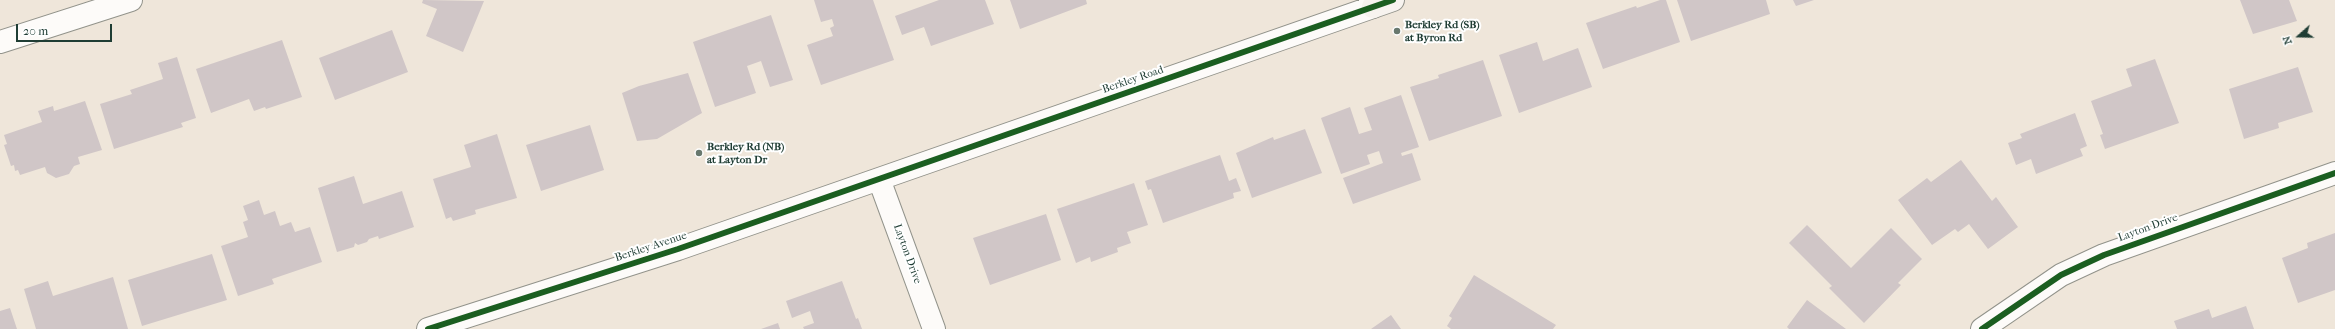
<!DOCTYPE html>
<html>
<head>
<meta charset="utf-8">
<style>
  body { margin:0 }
  #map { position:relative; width:2335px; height:329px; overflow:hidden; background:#efe6da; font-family:"IM FELL French Canon",serif }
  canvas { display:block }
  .north { position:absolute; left:2279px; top:16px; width:40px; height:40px; -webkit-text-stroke:3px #fff; paint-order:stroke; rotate:250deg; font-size:11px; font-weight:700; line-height:16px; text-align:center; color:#1f3d34 }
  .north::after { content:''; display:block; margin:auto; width:14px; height:18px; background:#1f3d34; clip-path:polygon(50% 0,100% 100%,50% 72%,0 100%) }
  .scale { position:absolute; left:16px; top:24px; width:96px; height:18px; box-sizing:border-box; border:2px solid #1f3d34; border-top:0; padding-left:5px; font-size:12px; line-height:14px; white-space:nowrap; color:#1f3d34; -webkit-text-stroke:3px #fff; paint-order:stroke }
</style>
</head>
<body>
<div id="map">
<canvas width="2335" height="329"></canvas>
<div class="north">N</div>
<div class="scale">20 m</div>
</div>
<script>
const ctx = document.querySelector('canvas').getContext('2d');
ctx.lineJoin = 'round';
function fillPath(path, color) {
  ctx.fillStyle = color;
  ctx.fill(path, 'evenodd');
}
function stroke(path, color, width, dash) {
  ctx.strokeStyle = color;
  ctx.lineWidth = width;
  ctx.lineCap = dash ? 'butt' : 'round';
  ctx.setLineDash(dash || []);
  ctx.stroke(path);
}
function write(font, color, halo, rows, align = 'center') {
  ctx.font = font + ' "IM FELL French Canon",serif';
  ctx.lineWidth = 4;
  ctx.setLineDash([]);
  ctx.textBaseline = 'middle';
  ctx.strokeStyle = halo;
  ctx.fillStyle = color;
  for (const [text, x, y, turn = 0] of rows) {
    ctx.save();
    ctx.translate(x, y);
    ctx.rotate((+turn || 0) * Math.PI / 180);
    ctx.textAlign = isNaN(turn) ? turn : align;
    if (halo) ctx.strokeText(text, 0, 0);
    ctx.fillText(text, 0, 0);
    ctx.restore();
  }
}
fillPath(new Path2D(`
  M 423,0 L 484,1 L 463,52 L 426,36 L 437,9 L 422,3 Z
  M 814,0 L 873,0 L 894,60 L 821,85 L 807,45 L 833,36 L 830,28 L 834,26 L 832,19 L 821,22 Z
  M 939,0 L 985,0 L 994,24 L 931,46 L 924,27 L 902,35 L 895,16 Z
  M 1010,0 L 1086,0 L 1087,4 L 1020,29 Z
  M 1660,0 L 1666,0 L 1680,42 L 1603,69 L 1586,23 L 1636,6 L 1637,8 Z
  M 1677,0 L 1766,0 L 1770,14 L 1691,41 Z
  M 1793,0 L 1814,0 L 1796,6 Z
  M 2240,0 L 2289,0 L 2297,21 L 2253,34 Z
  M 771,15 L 793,80 L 770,87 L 761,61 L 747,66 L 756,93 L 715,107 L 693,42 Z
  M 392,30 L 408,72 L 335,100 L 319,58 Z
  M 282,40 L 302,97 L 266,109 L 265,107 L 254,111 L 249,99 L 211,113 L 196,69 Z
  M 1537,42 L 1543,61 L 1578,48 L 1592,87 L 1519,113 L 1499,55 Z
  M 177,57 L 196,118 L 181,123 L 183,127 L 114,149 L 100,104 L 132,94 L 130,90 L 163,79 L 158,63 Z
  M 2155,59 L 2179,123 L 2105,149 L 2100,135 L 2103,134 L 2091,101 L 2132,86 L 2126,69 Z
  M 1483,60 L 1502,116 L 1429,141 L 1410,87 L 1439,78 L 1438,75 Z
  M 2298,67 L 2313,112 L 2278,123 L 2279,128 L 2244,139 L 2229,89 Z
  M 688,73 L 702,113 L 657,139 L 637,141 L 622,93 L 639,86 Z
  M 1401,95 L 1419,147 L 1401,153 L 1402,156 L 1412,153 L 1421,180 L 1353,204 L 1343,178 L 1383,163 L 1379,151 L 1367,155 L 1370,164 L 1341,174 L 1321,118 L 1350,107 L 1359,134 L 1372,130 L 1364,108 Z
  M 85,101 L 102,150 L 78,157 L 80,164 L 74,166 L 69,174 L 56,178 L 47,173 L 45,167 L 20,175 L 18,170 L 15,171 L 14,165 L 11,166 L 4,145 L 7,144 L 4,135 L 42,122 L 38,111 L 53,106 L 54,111 Z
  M 2075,113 L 2087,146 L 2080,149 L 2083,156 L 2036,174 L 2031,159 L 2016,165 L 2008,143 L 2022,138 L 2020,134 Z
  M 590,125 L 604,170 L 541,191 L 526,145 Z
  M 1305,129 L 1322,173 L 1252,198 L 1236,153 L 1273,137 L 1274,140 Z
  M 497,134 L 517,198 L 475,210 L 476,214 L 453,221 L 451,217 L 446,219 L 433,179 L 471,167 L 464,145 Z
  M 1220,155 L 1229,181 L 1236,178 L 1241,191 L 1233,193 L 1234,198 L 1163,223 L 1151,189 L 1148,190 L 1145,181 Z
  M 1961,160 L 1992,201 L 1996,197 L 2018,227 L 1988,249 L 1969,224 L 1958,232 L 1955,229 L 1932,245 L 1898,200 L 1927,178 L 1931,182 Z
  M 354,176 L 363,204 L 402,191 L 414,227 L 379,239 L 378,236 L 369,239 L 367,242 L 358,245 L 355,243 L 354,247 L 337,252 L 318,188 Z
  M 1134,183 L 1148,225 L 1127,232 L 1131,243 L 1117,248 L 1118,252 L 1091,262 L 1090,257 L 1076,263 L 1057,209 Z
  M 259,200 L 264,215 L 275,211 L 280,226 L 291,222 L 295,232 L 310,227 L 322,262 L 272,279 L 274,284 L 238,296 L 221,246 L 248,237 L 243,222 L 248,220 L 243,206 Z
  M 1046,214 L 1061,260 L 990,285 L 973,238 Z
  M 1807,225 L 1851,268 L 1891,228 L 1922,259 L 1898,283 L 1901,285 L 1864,323 L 1829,288 L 1832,286 L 1789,243 Z
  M 2335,233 L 2335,290 L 2298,303 L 2282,258 L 2308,248 L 2307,243 Z
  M 212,254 L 227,300 L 142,326 L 128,280 Z
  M 1474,275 L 1556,325 L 1553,329 L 1451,329 L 1447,326 L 1452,318 L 1449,316 Z
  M 113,277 L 128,329 L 36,329 L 24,289 L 48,281 L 53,296 Z
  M 842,281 L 856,319 L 858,318 L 862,329 L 804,329 L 803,327 L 814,323 L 810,311 L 792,318 L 786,301 Z
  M 1807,300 L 1846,329 L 1789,329 L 1787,327 Z
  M 2246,306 L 2254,329 L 2177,329 L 2174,321 L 2209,309 L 2212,318 Z
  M 10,308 L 17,329 L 0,329 L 0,311 Z
  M 1391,315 L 1401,329 L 1371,329 Z
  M 778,323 L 780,329 L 761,329 Z`), '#d0c6c7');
const street = new Path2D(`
  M 0,42 L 131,0
  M 879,179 L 934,329
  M 428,329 L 678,249 L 1373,7 L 1370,0
  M 1982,329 L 2061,275 L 2104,255 L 2335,173`);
const secondary = new Path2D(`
  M 1373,7 L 1393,0`);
stroke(street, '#92938b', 24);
stroke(secondary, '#92938b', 24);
stroke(street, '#fdfbf9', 22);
stroke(secondary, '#f7f3ef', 22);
stroke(new Path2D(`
  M 428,329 L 678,249 L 1393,0
  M 1982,329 L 2061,275 L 2104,255 L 2335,173`), '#1b5e20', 6);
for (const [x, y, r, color] of [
  [1397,31,4,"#68786e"],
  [699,153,4,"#68786e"]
]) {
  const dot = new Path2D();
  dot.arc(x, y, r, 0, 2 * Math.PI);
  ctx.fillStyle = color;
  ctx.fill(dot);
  stroke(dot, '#fff', 1.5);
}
write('bold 11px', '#1f3d34', '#fff', [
  ["Berkley Rd (SB)",1405,25],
  ["at Byron Rd",1405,38],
  ["Berkley Rd (NB)",707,147],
  ["at Layton Dr",707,160]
], 'left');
write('11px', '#1f3d34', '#fff', [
  ["Berkley Road",1133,80,-19],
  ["Layton Drive",2148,228,-20],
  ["Berkley Avenue",651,247,-18],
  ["Layton Drive",907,254,70]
]);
</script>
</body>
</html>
